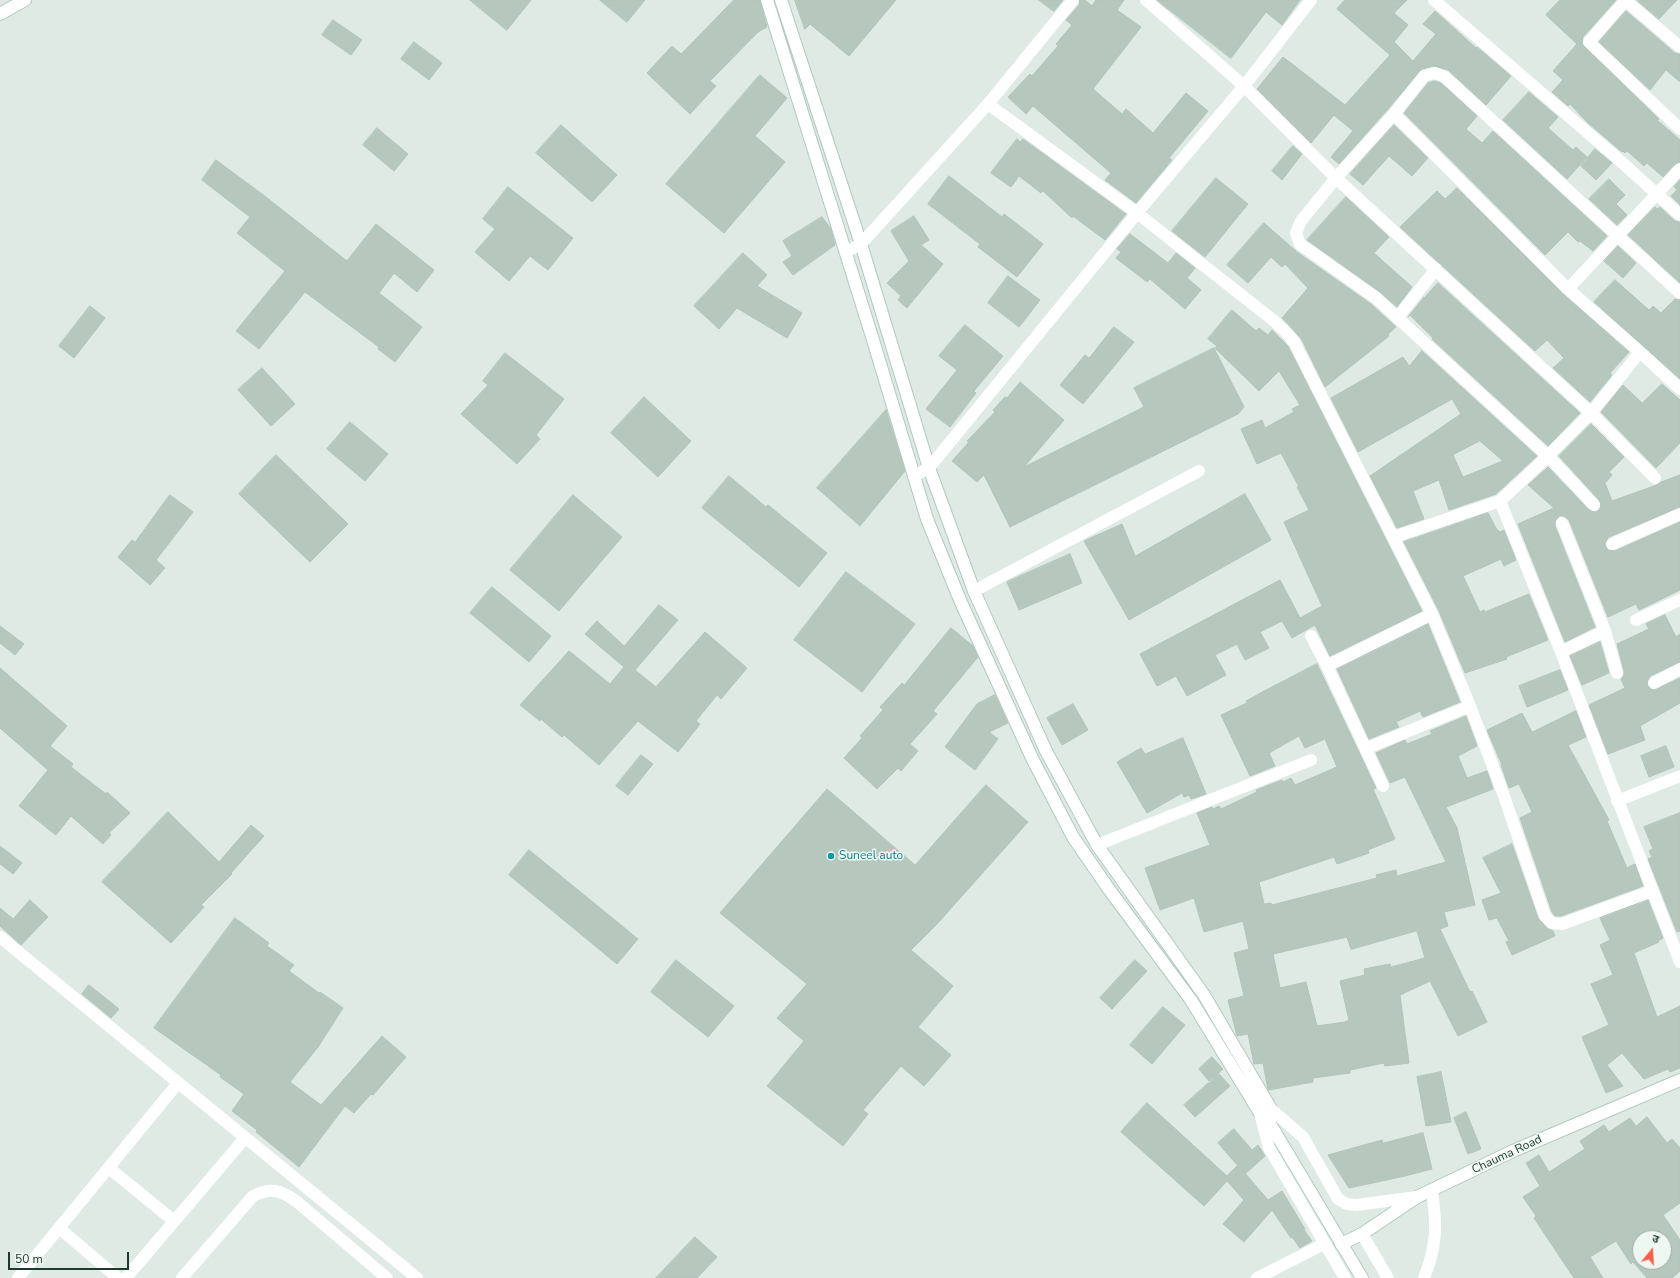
<!DOCTYPE html>
<html>
<head>
<meta charset="utf-8">
<style>
  body { margin:0 }
  #map { position:relative; width:1680px; height:1278px; overflow:hidden; background:#deeae3; font-family:"Nunito Sans","Noto Sans Devanagari",sans-serif }
  canvas { display:block }
  .north { position:absolute; left:1632px; top:1230px; width:40px; height:40px; box-sizing:border-box; background:#eef7f1; border:1px solid #9baba3; border-radius:50%; rotate:18deg; font-size:11px; font-weight:700; line-height:16px; text-align:center; color:#1f3a2f }
  .north::after { content:''; display:block; margin:auto; width:14px; height:18px; background:#f8604e; clip-path:polygon(50% 0,100% 100%,50% 72%,0 100%) }
  .scale { position:absolute; left:8px; top:1252px; width:121px; height:18px; box-sizing:border-box; border:2px solid #1f3a2f; border-top:0; padding-left:5px; font-size:12px; line-height:14px; white-space:nowrap; color:#1f3a2f; -webkit-text-stroke:3px #eef7f1; paint-order:stroke }
</style>
</head>
<body>
<div id="map">
<canvas width="1680" height="1278"></canvas>
<div class="north">उ</div>
<div class="scale">50 m</div>
</div>
<script>
const ctx = document.querySelector('canvas').getContext('2d');
ctx.lineJoin = 'round';
function fillPath(path, color) {
  ctx.fillStyle = color;
  ctx.fill(path, 'evenodd');
}
function stroke(path, color, width, dash) {
  ctx.strokeStyle = color;
  ctx.lineWidth = width;
  ctx.lineCap = dash ? 'butt' : 'round';
  ctx.setLineDash(dash || []);
  ctx.stroke(path);
}
function write(font, color, halo, rows, align = 'center') {
  ctx.font = font + ' "Nunito Sans",sans-serif';
  ctx.lineWidth = 3;
  ctx.setLineDash([]);
  ctx.textBaseline = 'middle';
  ctx.strokeStyle = halo;
  ctx.fillStyle = color;
  for (const [text, x, y, turn = 0] of rows) {
    ctx.save();
    ctx.translate(x, y);
    ctx.rotate((+turn || 0) * Math.PI / 180);
    ctx.textAlign = isNaN(turn) ? turn : align;
    if (halo) ctx.strokeText(text, 0, 0);
    ctx.fillText(text, 0, 0);
    ctx.restore();
  }
}
const building = new Path2D(`
  M 470,0 L 531,0 L 507,30 Z
  M 600,0 L 645,0 L 627,22 Z
  M 734,0 L 760,0 L 767,27 L 758,32 L 710,81 L 716,86 L 690,114 L 647,73 L 672,46 L 681,54 Z
  M 795,0 L 896,0 L 849,56 L 810,24 L 805,29 Z
  M 1039,0 L 1063,0 L 1054,11 Z
  M 1080,0 L 1085,0 L 1092,6 L 1096,0 L 1124,0 L 1117,10 L 1141,27 L 1093,89 L 1122,114 L 1126,109 L 1153,133 L 1186,93 L 1208,111 L 1169,158 L 1172,160 L 1136,203 L 1105,180 L 1111,173 L 1033,106 L 1026,114 L 1008,97 L 1030,74 L 1032,76 L 1058,46 L 1056,44 L 1072,25 L 1066,20 L 1079,5 Z
  M 1157,0 L 1300,0 L 1282,25 L 1266,12 L 1231,58 Z
  M 1345,0 L 1407,0 L 1394,13 L 1408,25 L 1394,42 L 1413,61 L 1436,34 L 1423,24 L 1435,11 L 1476,48 L 1477,47 L 1511,76 L 1486,105 L 1448,70 L 1434,66 L 1422,69 L 1388,109 L 1339,164 L 1331,157 L 1353,131 L 1334,115 L 1311,143 L 1257,89 L 1283,57 L 1345,105 L 1390,55 L 1337,9 Z
  M 1560,0 L 1616,0 L 1583,37 L 1582,44 L 1659,119 L 1657,120 L 1680,140 L 1680,162 L 1675,164 L 1663,177 L 1647,163 L 1644,166 L 1627,151 L 1625,153 L 1623,151 L 1622,152 L 1587,122 L 1570,104 L 1568,106 L 1552,92 L 1563,80 L 1553,71 L 1577,44 L 1546,15 Z
  M 1637,0 L 1677,0 L 1659,19 Z
  M 1626,11 L 1675,53 L 1680,54 L 1680,82 L 1666,70 L 1650,90 L 1599,42 Z
  M 333,20 L 362,40 L 351,55 L 322,35 Z
  M 414,42 L 442,63 L 429,80 L 401,59 Z
  M 760,75 L 787,98 L 755,136 L 785,162 L 724,233 L 666,184 Z
  M 1435,81 L 1441,83 L 1477,116 L 1466,129 L 1482,143 L 1493,131 L 1607,236 L 1593,251 L 1580,241 L 1578,242 L 1568,232 L 1545,255 L 1404,113 L 1428,83 Z
  M 1529,92 L 1558,117 L 1548,128 L 1573,150 L 1576,147 L 1587,157 L 1567,179 L 1503,120 Z
  M 561,125 L 617,175 L 592,202 L 536,153 Z
  M 1394,125 L 1428,158 L 1412,176 L 1389,156 L 1363,185 L 1350,174 Z
  M 377,128 L 408,154 L 394,171 L 363,145 Z
  M 1017,139 L 1020,142 L 1023,139 L 1126,214 L 1105,240 L 1073,216 L 1072,218 L 1043,191 L 1041,193 L 1019,176 L 1011,187 L 991,173 Z
  M 1293,146 L 1302,154 L 1282,180 L 1272,171 Z
  M 1595,149 L 1612,163 L 1596,180 L 1581,166 Z
  M 216,160 L 266,197 L 347,261 L 376,224 L 434,270 L 417,292 L 394,273 L 379,293 L 422,327 L 395,362 L 378,349 L 379,347 L 305,292 L 259,349 L 236,331 L 285,271 L 237,233 L 250,217 L 202,180 Z
  M 949,176 L 1002,217 L 1004,214 L 1043,244 L 1017,277 L 978,247 L 980,244 L 928,204 Z
  M 1216,178 L 1248,204 L 1205,257 L 1172,231 Z
  M 1609,179 L 1625,195 L 1616,204 L 1627,215 L 1617,225 L 1589,199 Z
  M 1680,180 L 1680,205 L 1671,196 L 1677,190 L 1674,187 Z
  M 508,187 L 573,238 L 548,270 L 530,256 L 509,281 L 475,252 L 495,229 L 483,219 Z
  M 1457,188 L 1563,294 L 1629,352 L 1610,373 L 1612,375 L 1590,402 L 1553,368 L 1564,358 L 1547,340 L 1535,351 L 1400,227 L 1437,191 L 1445,199 Z
  M 1346,197 L 1389,237 L 1374,253 L 1412,287 L 1397,307 L 1380,292 L 1307,240 Z
  M 1655,207 L 1657,209 L 1660,207 L 1675,221 L 1680,222 L 1680,283 L 1628,235 Z
  M 914,216 L 929,240 L 921,245 L 943,264 L 907,308 L 898,300 L 901,296 L 887,283 L 909,261 L 891,231 Z
  M 822,217 L 831,229 L 835,245 L 793,275 L 783,262 L 792,256 L 783,241 Z
  M 1264,223 L 1297,252 L 1371,304 L 1396,327 L 1388,334 L 1389,336 L 1325,387 L 1301,338 L 1282,318 L 1308,288 L 1285,264 L 1282,267 L 1271,257 L 1248,283 L 1227,265 Z
  M 1130,234 L 1168,263 L 1176,253 L 1195,268 L 1187,278 L 1201,290 L 1185,309 L 1150,279 L 1147,282 L 1116,258 L 1121,252 L 1117,249 Z
  M 1618,246 L 1636,263 L 1623,278 L 1604,261 Z
  M 743,253 L 767,275 L 757,286 L 802,313 L 787,338 L 737,308 L 719,329 L 694,306 Z
  M 1008,276 L 1040,300 L 1019,327 L 988,303 Z
  M 1615,280 L 1649,310 L 1653,306 L 1661,313 L 1675,299 L 1680,300 L 1680,379 L 1594,302 Z
  M 1438,283 L 1580,413 L 1548,446 L 1432,339 L 1433,338 L 1410,315 L 1408,317 L 1424,297 L 1424,298 Z
  M 90,306 L 105,318 L 74,358 L 59,346 Z
  M 1232,310 L 1256,331 L 1259,328 L 1268,335 L 1272,330 L 1288,346 L 1422,611 L 1330,656 L 1315,625 L 1292,638 L 1282,621 L 1260,632 L 1269,648 L 1245,660 L 1237,644 L 1215,655 L 1226,675 L 1187,696 L 1176,676 L 1157,686 L 1140,654 L 1280,580 L 1300,618 L 1322,606 L 1284,522 L 1309,510 L 1297,487 L 1299,487 L 1281,453 L 1257,464 L 1241,429 L 1262,420 L 1265,428 L 1294,412 L 1292,409 L 1300,405 L 1279,371 L 1259,391 L 1215,348 L 1217,346 L 1208,339 Z
  M 965,325 L 1003,356 L 974,391 L 976,393 L 950,427 L 926,409 L 957,370 L 939,356 Z
  M 1114,327 L 1134,342 L 1083,404 L 1060,385 L 1085,355 L 1089,358 Z
  M 1214,348 L 1244,407 L 1238,414 L 1010,527 L 984,475 L 977,482 L 952,461 L 969,442 L 967,441 L 995,412 L 993,410 L 1005,397 L 1007,398 L 1020,382 L 1064,420 L 1024,467 L 1144,407 L 1134,388 Z
  M 1422,351 L 1537,456 L 1496,494 L 1449,510 L 1439,480 L 1413,491 L 1424,519 L 1397,528 L 1370,476 L 1461,414 L 1452,399 L 1358,452 L 1331,398 L 1403,357 L 1409,366 ZM 1480,441 L 1503,461 L 1463,477 L 1453,455 Z
  M 505,353 L 564,399 L 536,435 L 540,439 L 517,464 L 461,414 L 488,385 L 483,381 Z
  M 262,368 L 295,404 L 271,426 L 238,390 Z
  M 1662,384 L 1680,400 L 1680,443 L 1656,468 L 1601,412 L 1623,385 L 1642,403 Z
  M 644,397 L 691,441 L 658,477 L 611,433 Z
  M 886,410 L 905,471 L 860,526 L 817,488 Z
  M 350,422 L 388,454 L 365,481 L 327,449 Z
  M 1591,424 L 1624,457 L 1609,472 L 1612,475 L 1605,483 L 1612,501 L 1657,485 L 1661,482 L 1680,475 L 1680,507 L 1609,537 L 1605,544 L 1608,550 L 1615,551 L 1680,522 L 1680,590 L 1639,610 L 1636,604 L 1608,617 L 1569,520 L 1563,516 L 1559,516 L 1555,522 L 1555,526 L 1595,627 L 1565,642 L 1518,524 L 1554,508 L 1528,485 L 1548,467 L 1589,510 L 1595,512 L 1599,510 L 1601,504 L 1599,500 L 1559,456 Z
  M 276,455 L 348,524 L 310,562 L 239,494 Z
  M 729,476 L 766,507 L 768,505 L 827,553 L 799,587 L 702,508 Z
  M 1245,494 L 1271,540 L 1129,620 L 1084,541 L 1122,524 L 1135,556 Z
  M 170,495 L 193,512 L 156,560 L 165,568 L 150,585 L 118,557 L 132,540 L 135,542 Z
  M 573,495 L 622,537 L 559,611 L 510,570 Z
  M 1488,513 L 1497,530 L 1498,530 L 1500,532 L 1504,530 L 1516,560 L 1504,566 L 1501,559 L 1463,576 L 1480,612 L 1484,610 L 1485,612 L 1529,594 L 1548,640 L 1506,657 L 1507,659 L 1465,673 L 1439,611 L 1404,542 Z
  M 1070,554 L 1082,583 L 1019,610 L 1007,582 Z
  M 846,572 L 915,624 L 862,692 L 794,640 Z
  M 492,587 L 551,636 L 529,662 L 470,613 Z
  M 659,605 L 678,620 L 635,670 L 656,687 L 705,632 L 747,668 L 721,699 L 717,695 L 696,721 L 700,724 L 678,752 L 638,721 L 599,765 L 564,735 L 562,737 L 541,719 L 540,721 L 520,705 L 569,651 L 610,684 L 624,667 L 585,634 L 597,621 L 624,646 Z
  M 1665,615 L 1676,637 L 1680,634 L 1680,662 L 1650,676 L 1647,683 L 1650,689 L 1654,690 L 1680,678 L 1680,703 L 1640,726 L 1645,740 L 1608,754 L 1589,705 L 1625,688 L 1621,679 L 1624,675 L 1624,671 L 1617,644 L 1649,629 L 1646,624 Z
  M 1428,624 L 1460,702 L 1423,717 L 1420,711 L 1396,722 L 1399,727 L 1369,739 L 1337,669 Z
  M 0,626 L 24,644 L 15,655 L 0,643 Z
  M 951,628 L 973,646 L 978,657 L 933,711 L 937,714 L 910,744 L 918,751 L 901,771 L 898,768 L 877,789 L 844,758 L 862,738 L 860,736 L 883,710 L 880,707 L 902,683 L 904,685 Z
  M 1600,642 L 1609,673 L 1582,685 L 1570,656 Z
  M 1317,664 L 1376,788 L 1373,789 L 1395,839 L 1368,850 L 1369,853 L 1337,864 L 1334,857 L 1259,882 L 1264,904 L 1271,903 L 1272,905 L 1377,878 L 1376,875 L 1396,870 L 1397,876 L 1446,862 L 1405,777 L 1390,783 L 1376,753 L 1405,740 L 1407,744 L 1432,734 L 1430,731 L 1466,716 L 1477,746 L 1458,756 L 1467,778 L 1487,771 L 1493,789 L 1446,807 L 1457,828 L 1475,905 L 1444,912 L 1448,926 L 1440,929 L 1470,992 L 1472,991 L 1487,1022 L 1458,1036 L 1430,981 L 1400,995 L 1409,1063 L 1385,1066 L 1384,1063 L 1350,1070 L 1350,1073 L 1313,1078 L 1313,1082 L 1268,1090 L 1263,1063 L 1254,1064 L 1248,1034 L 1237,1036 L 1228,1000 L 1244,996 L 1234,953 L 1249,949 L 1243,921 L 1204,932 L 1194,898 L 1160,910 L 1145,868 L 1210,845 L 1197,813 L 1212,807 L 1213,809 L 1219,806 L 1221,809 L 1257,792 L 1256,790 L 1282,780 L 1283,782 L 1291,778 L 1295,785 L 1337,767 L 1325,739 L 1305,748 L 1299,736 L 1269,753 L 1275,766 L 1250,776 L 1221,715 L 1247,703 L 1246,701 L 1268,689 ZM 1417,931 L 1425,958 L 1391,967 L 1390,964 L 1364,969 L 1365,975 L 1340,981 L 1349,1020 L 1345,1022 L 1317,1026 L 1306,982 L 1280,988 L 1273,954 L 1347,937 L 1351,949 Z
  M 0,668 L 67,726 L 50,746 L 73,764 L 71,767 L 106,794 L 107,792 L 130,813 L 109,833 L 111,835 L 103,844 L 71,816 L 56,835 L 19,806 L 48,770 L 0,728 Z
  M 1560,670 L 1568,690 L 1527,707 L 1519,686 Z
  M 995,695 L 1008,723 L 989,732 L 998,739 L 975,770 L 945,747 L 977,704 Z
  M 1073,704 L 1088,730 L 1062,745 L 1047,718 Z
  M 1576,711 L 1586,737 L 1568,745 L 1609,820 L 1607,821 L 1627,868 L 1635,864 L 1643,886 L 1561,916 L 1555,916 L 1552,912 L 1520,818 L 1532,812 L 1519,784 L 1509,788 L 1501,765 L 1502,765 L 1487,730 L 1522,713 L 1532,732 Z
  M 1183,738 L 1206,794 L 1191,799 L 1189,795 L 1184,797 L 1182,793 L 1147,813 L 1117,762 L 1141,748 L 1145,754 Z
  M 1666,746 L 1674,767 L 1649,777 L 1641,756 Z
  M 641,755 L 653,764 L 628,795 L 616,786 Z
  M 986,785 L 1028,822 L 937,924 L 911,950 L 953,986 L 918,1027 L 951,1055 L 924,1086 L 901,1066 L 863,1110 L 868,1114 L 843,1146 L 767,1086 L 804,1041 L 777,1018 L 807,984 L 720,913 L 827,789 L 915,865 Z
  M 168,812 L 219,862 L 251,825 L 264,836 L 231,873 L 232,874 L 201,905 L 204,907 L 171,943 L 102,882 Z
  M 1680,813 L 1680,931 L 1677,932 L 1648,859 L 1652,857 L 1649,851 L 1653,849 L 1644,827 Z
  M 1512,844 L 1538,918 L 1547,928 L 1553,931 L 1555,936 L 1512,955 L 1506,942 L 1509,941 L 1497,918 L 1489,920 L 1482,900 L 1501,893 L 1483,858 Z
  M 0,846 L 22,863 L 13,874 L 0,864 Z
  M 529,850 L 638,939 L 617,964 L 509,875 Z
  M 30,900 L 48,917 L 21,945 L 0,926 L 0,908 L 13,919 Z
  M 1648,900 L 1663,938 L 1658,941 L 1659,942 L 1634,953 L 1657,1017 L 1680,1006 L 1680,1068 L 1670,1072 L 1668,1069 L 1644,1079 L 1622,1053 L 1607,1065 L 1623,1086 L 1606,1093 L 1582,1037 L 1609,1025 L 1591,984 L 1613,975 L 1600,945 L 1610,940 L 1600,918 Z
  M 235,918 L 269,943 L 267,946 L 294,965 L 289,971 L 319,993 L 320,992 L 343,1008 L 318,1047 L 290,1082 L 321,1105 L 382,1036 L 406,1057 L 373,1095 L 371,1094 L 354,1113 L 345,1106 L 299,1167 L 256,1132 L 257,1130 L 232,1111 L 244,1094 L 220,1077 L 221,1075 L 154,1028 Z
  M 676,960 L 734,1006 L 708,1037 L 651,992 Z
  M 1135,960 L 1147,971 L 1112,1009 L 1100,998 Z
  M 89,985 L 119,1009 L 111,1018 L 82,994 Z
  M 1163,1007 L 1185,1025 L 1152,1064 L 1130,1045 Z
  M 1212,1057 L 1223,1069 L 1209,1081 L 1199,1069 Z
  M 1441,1072 L 1451,1122 L 1426,1126 L 1417,1077 Z
  M 1219,1074 L 1230,1086 L 1195,1117 L 1184,1105 Z
  M 1147,1103 L 1227,1176 L 1238,1165 L 1268,1200 L 1282,1191 L 1305,1229 L 1304,1230 L 1312,1241 L 1300,1248 L 1292,1237 L 1291,1238 L 1272,1210 L 1244,1242 L 1223,1224 L 1244,1200 L 1227,1181 L 1204,1206 L 1121,1132 Z
  M 1466,1112 L 1481,1149 L 1468,1154 L 1454,1118 Z
  M 1647,1117 L 1667,1143 L 1672,1139 L 1680,1148 L 1680,1203 L 1663,1215 L 1680,1240 L 1680,1271 L 1672,1278 L 1647,1278 L 1633,1262 L 1631,1264 L 1616,1241 L 1590,1257 L 1603,1278 L 1574,1278 L 1534,1218 L 1536,1216 L 1523,1197 L 1540,1186 L 1526,1163 L 1539,1155 L 1549,1172 L 1585,1149 L 1580,1141 L 1604,1125 L 1609,1132 L 1630,1118 L 1636,1126 ZM 1640,1238 L 1664,1238 L 1664,1262 L 1640,1262 Z
  M 1234,1129 L 1252,1150 L 1258,1145 L 1265,1156 L 1245,1174 L 1218,1143 Z
  M 1423,1133 L 1432,1169 L 1405,1176 L 1349,1188 L 1328,1155 L 1382,1140 L 1383,1143 Z
  M 695,1237 L 717,1257 L 697,1278 L 656,1278 Z`);
fillPath(building, '#b6c8be');
stroke(building, '#b0c4b9', 1);
const secondary = new Path2D(`
  M 767,0 L 873,340 L 927,519 L 960,600 L 1032,758 L 1073,837 L 1108,888 L 1191,1000 L 1260,1113 L 1272,1127 L 1362,1278
  M 781,0 L 861,244 L 929,468 L 974,591 L 1046,751 L 1097,845 L 1204,995 L 1271,1109 L 1270,1123
  M 0,14 L 25,0
  M 1341,1244 L 1362,1234 L 1417,1197 L 1513,1151 L 1680,1080`);
stroke(secondary, '#b0cabd', 14);
stroke(new Path2D(`
  M 1146,0 L 1244,86 L 1336,178 L 1591,413 L 1655,478
  M 1434,0 L 1617,158 L 1680,215
  M 1625,0 L 1680,47
  M 1626,0 L 1589,42 L 1680,129
  M 988,104 L 1137,213 L 1273,320 L 1285,331 L 1294,342 L 1432,614 L 1470,706 L 1503,793 L 1545,916 L 1552,923 L 1562,924 L 1652,891
  M 1394,114 L 1568,289 L 1640,352 L 1680,389
  M 846,252 L 861,244 L 988,104 L 1073,0
  M 1568,289 L 1680,169
  M 1398,317 L 1436,269
  M 1548,456 L 1376,298 L 1300,244 L 1296,233 L 1301,221 L 1336,178 L 1394,114 L 1424,76 L 1435,73 L 1445,77 L 1680,293
  M 1551,459 L 1594,505
  M 914,476 L 929,468 L 1137,213 L 1244,86 L 1311,0
  M 1500,501 L 1561,652 L 1680,962
  M 1562,523 L 1605,631 L 1617,673
  M 1394,537 L 1500,501 L 1548,456 L 1591,413 L 1640,352
  M 1612,544 L 1680,514
  M 974,591 L 1199,471
  M 1636,620 L 1680,600
  M 1311,636 L 1327,666 L 1383,786
  M 1561,652 L 1605,631
  M 1327,666 L 1432,614
  M 1654,683 L 1680,669
  M 1367,748 L 1470,706
  M 1617,801 L 1680,776
  M 1097,845 L 1311,760
  M 0,937 L 417,1278
  M 1271,1109 L 1303,1137 L 1338,1199 L 1347,1204 L 1356,1205 L 1417,1197
  M 1260,1113 L 1269,1148 L 1345,1278
  M 109,1168 L 174,1221
  M 59,1228 L 118,1278
  M 1362,1234 L 1388,1278
  M 18,1278 L 178,1083
  M 126,1278 L 245,1138
  M 182,1278 L 253,1196 C 271,1187 280,1190 296,1201 L 387,1278
  M 1257,1278 L 1324,1244
  M 1424,1278 C 1437,1245 1437,1226 1432,1191`), '#fff', 12);
stroke(secondary, '#fff', 12);
for (const [x, y, r, color] of [
  [831,856,4,"#0f9aa8"]
]) {
  const dot = new Path2D();
  dot.arc(x, y, r, 0, 2 * Math.PI);
  ctx.fillStyle = color;
  ctx.fill(dot);
  stroke(dot, '#eef7f1', 1.5);
}
write('12px', '#0d838f', '#eef7f1', [
  ["Suneel auto",839,856]
], 'left');
write('12px', '#1f3a2f', '#eef7f1', [
  ["Chauma Road",1507,1155,-25]
]);
</script>
</body>
</html>
